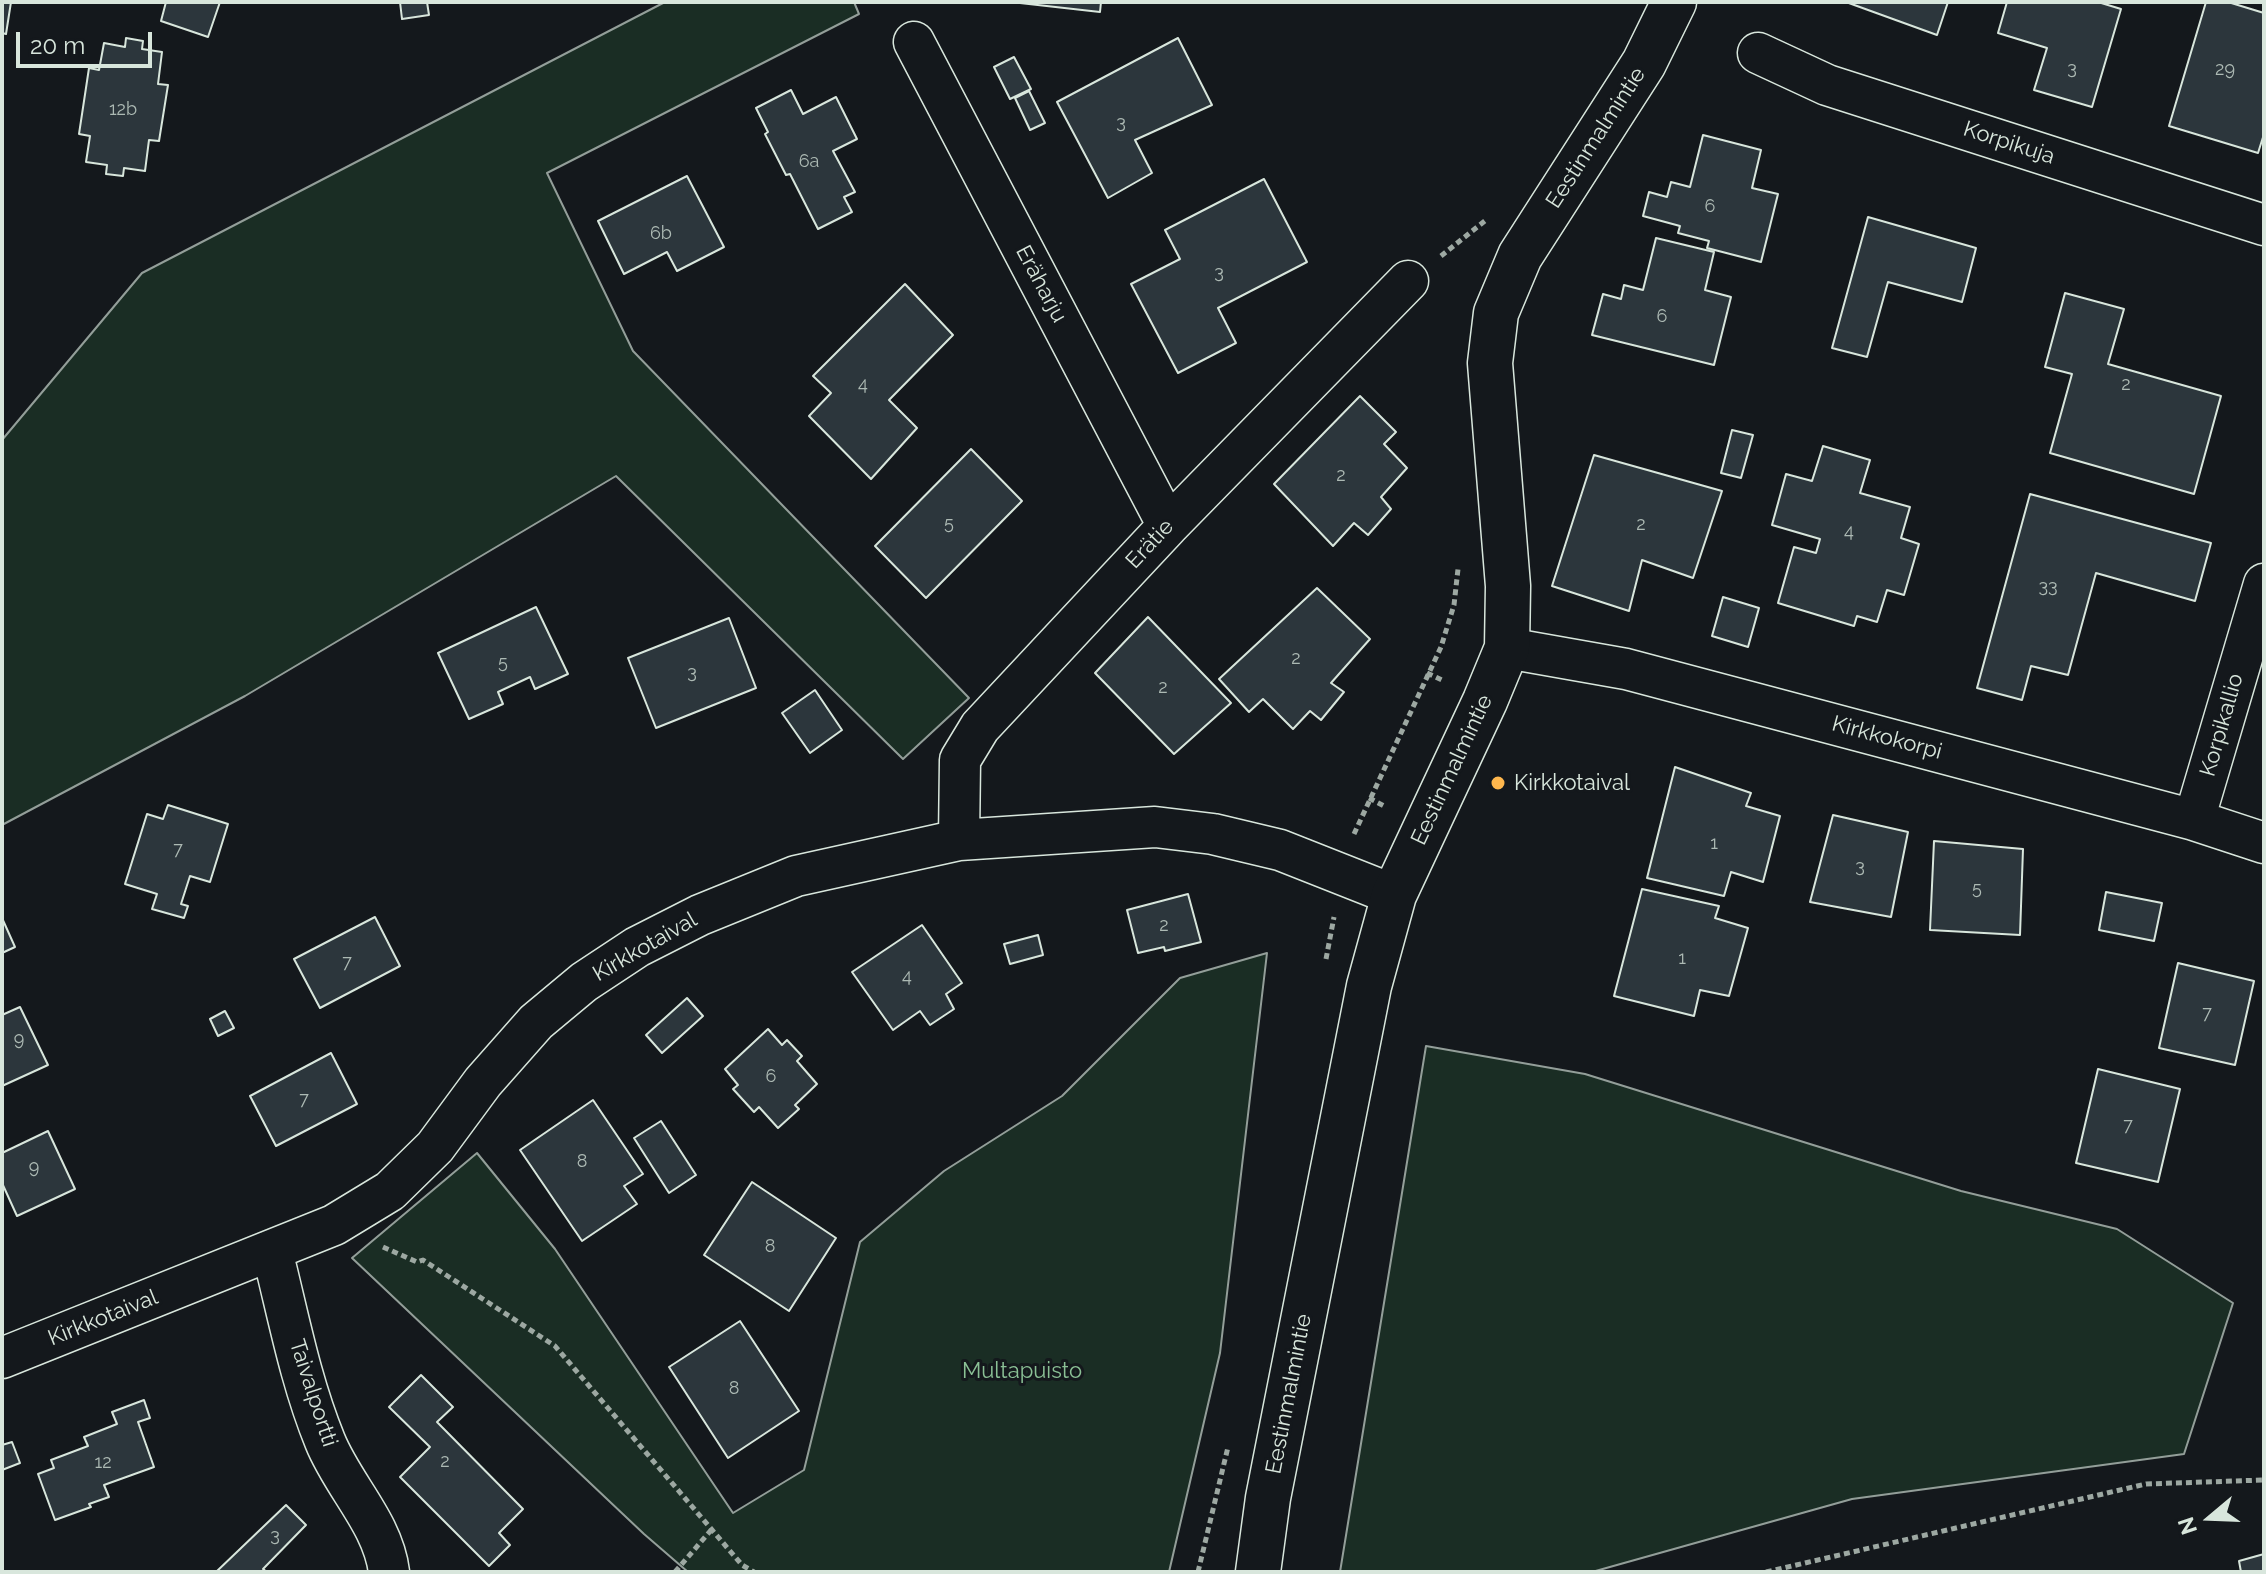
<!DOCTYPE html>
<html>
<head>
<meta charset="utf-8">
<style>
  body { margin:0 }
  #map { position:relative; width:2266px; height:1574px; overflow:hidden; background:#14181c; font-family:Raleway,sans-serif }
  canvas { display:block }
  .frame { position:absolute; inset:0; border:4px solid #d8e6dc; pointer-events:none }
  .north { position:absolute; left:2170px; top:1478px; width:80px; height:80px; -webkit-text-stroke:6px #14181c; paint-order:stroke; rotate:251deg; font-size:22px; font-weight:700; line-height:32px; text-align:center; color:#d8e6dc }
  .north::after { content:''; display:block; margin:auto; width:28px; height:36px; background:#d8e6dc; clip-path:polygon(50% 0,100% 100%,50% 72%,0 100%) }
  .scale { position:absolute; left:16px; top:32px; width:136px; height:36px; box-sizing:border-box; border:4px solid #d8e6dc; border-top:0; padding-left:10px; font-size:24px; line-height:28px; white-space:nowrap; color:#d8e6dc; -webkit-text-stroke:6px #14181c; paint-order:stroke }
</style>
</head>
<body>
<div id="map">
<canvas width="2266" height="1574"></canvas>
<div class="frame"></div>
<div class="north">N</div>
<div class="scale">20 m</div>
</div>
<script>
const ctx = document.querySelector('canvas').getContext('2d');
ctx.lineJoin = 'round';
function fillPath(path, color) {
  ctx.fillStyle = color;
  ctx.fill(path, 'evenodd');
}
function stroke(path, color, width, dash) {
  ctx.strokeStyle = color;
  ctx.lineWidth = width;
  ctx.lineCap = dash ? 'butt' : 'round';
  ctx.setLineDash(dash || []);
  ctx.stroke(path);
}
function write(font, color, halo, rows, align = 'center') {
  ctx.font = font + ' Raleway,sans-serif';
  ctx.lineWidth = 6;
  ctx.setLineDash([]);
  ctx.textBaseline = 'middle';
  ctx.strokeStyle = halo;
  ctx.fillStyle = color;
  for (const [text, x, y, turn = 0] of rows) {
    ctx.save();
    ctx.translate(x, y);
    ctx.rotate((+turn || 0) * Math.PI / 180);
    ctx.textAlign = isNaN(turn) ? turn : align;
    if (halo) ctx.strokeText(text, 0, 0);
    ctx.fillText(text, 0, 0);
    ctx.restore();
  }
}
const green = new Path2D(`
  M 665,2 L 854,2 L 859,14 L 547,173 L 633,351 L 969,698 L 903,759 L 616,476 L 245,696 L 2,825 L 2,440 L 142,273 Z
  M 1267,953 L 1220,1353 L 1169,1572 L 688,1572 L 644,1534 L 352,1258 L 477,1153 L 555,1249 L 733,1513 L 804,1470 L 860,1242 L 944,1171 L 1062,1096 L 1180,978 Z
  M 1426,1046 L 1585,1074 L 1961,1191 L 2117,1229 L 2233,1303 L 2184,1454 L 1852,1499 L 1592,1572 L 1340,1572 Z`);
fillPath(green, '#1a2d24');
stroke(green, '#939e99', 2);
const building = new Path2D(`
  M 2,2 L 11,2 L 6,34 L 2,33 Z
  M 166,2 L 220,2 L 208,37 L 161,21 Z
  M 400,2 L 427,2 L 429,15 L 402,19 Z
  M 1011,2 L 1101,2 L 1100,12 Z
  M 1846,2 L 1948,2 L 1937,35 Z
  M 2007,2 L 2098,2 L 2121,9 L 2092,107 L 2034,90 L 2047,48 L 1998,33 Z
  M 2206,2 L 2228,2 L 2264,13 L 2264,134 L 2258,153 L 2169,126 Z
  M 126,38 L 143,41 L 142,49 L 162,52 L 158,84 L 168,85 L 159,141 L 149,140 L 145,171 L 124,168 L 123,176 L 106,174 L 107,165 L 86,162 L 90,136 L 79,134 L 89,68 L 99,70 L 104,43 L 125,47 Z
  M 1178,38 L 1212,105 L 1135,140 L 1152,173 L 1108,198 L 1057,102 Z
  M 1014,57 L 1031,89 L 1010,99 L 994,67 Z
  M 791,90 L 803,114 L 836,97 L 857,139 L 833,151 L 855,192 L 844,197 L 852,212 L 818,229 L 790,174 L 786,175 L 765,134 L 768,132 L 756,108 Z
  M 1029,91 L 1045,123 L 1030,130 L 1015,98 Z
  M 1703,135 L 1761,150 L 1752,188 L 1778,194 L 1761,262 L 1707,248 L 1709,241 L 1678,233 L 1680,226 L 1643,216 L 1649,192 L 1667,197 L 1671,182 L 1690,187 Z
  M 687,176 L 724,247 L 677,271 L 667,252 L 624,274 L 598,221 Z
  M 1264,179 L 1307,262 L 1218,308 L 1236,343 L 1178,373 L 1131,284 L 1180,259 L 1165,230 Z
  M 1868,217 L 1976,248 L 1962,302 L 1888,282 L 1867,357 L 1832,348 Z
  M 1656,238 L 1714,252 L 1705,290 L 1731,297 L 1714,365 L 1592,335 L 1603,294 L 1621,299 L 1624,285 L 1643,290 Z
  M 905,284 L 953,335 L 889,400 L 917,428 L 871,479 L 809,416 L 831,393 L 813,376 Z
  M 2065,293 L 2124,309 L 2108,364 L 2221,396 L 2194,494 L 2050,453 L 2072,374 L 2045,367 Z
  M 1360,396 L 1396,432 L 1384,444 L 1407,468 L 1381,497 L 1391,509 L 1368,535 L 1354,523 L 1333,546 L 1274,484 Z
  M 1732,430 L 1753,435 L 1741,478 L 1721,473 Z
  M 1823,446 L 1870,460 L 1860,493 L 1910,507 L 1901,538 L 1919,544 L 1904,595 L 1887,590 L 1877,622 L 1857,616 L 1854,626 L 1778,603 L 1794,547 L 1816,553 L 1820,539 L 1772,525 L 1786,474 L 1812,481 Z
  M 971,449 L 1022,501 L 926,598 L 875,546 Z
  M 1594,455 L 1722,491 L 1693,578 L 1642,560 L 1629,611 L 1552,586 Z
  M 2030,494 L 2211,543 L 2195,601 L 2096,573 L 2068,675 L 2031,666 L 2022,700 L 1977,688 Z
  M 1317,588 L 1370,639 L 1331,683 L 1344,692 L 1321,720 L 1310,711 L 1293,729 L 1263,699 L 1249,712 L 1219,679 Z
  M 1723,597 L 1759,608 L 1748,647 L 1712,636 Z
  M 536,607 L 568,674 L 535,689 L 530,677 L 498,692 L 503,704 L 469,719 L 438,653 Z
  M 1148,617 L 1231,703 L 1174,754 L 1095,673 Z
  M 729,618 L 756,688 L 656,728 L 628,658 Z
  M 815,690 L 842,730 L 810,753 L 782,713 Z
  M 1675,767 L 1751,793 L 1746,806 L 1780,816 L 1763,882 L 1731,872 L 1724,896 L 1647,878 Z
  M 168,805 L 228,824 L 210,882 L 190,876 L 181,904 L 188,906 L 184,918 L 152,909 L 157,894 L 125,884 L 147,814 L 163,819 Z
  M 1833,815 L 1908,832 L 1891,917 L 1810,902 Z
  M 1934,841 L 2023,849 L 2020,935 L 1930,930 Z
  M 1642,889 L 1719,906 L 1715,918 L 1748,928 L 1729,996 L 1700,990 L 1694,1016 L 1614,996 Z
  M 2106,892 L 2162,903 L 2154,941 L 2099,930 Z
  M 1188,894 L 1201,942 L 1165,951 L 1164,947 L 1138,953 L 1127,910 Z
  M 375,917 L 400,966 L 320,1008 L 294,959 Z
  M 2,918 L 15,947 L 2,953 Z
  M 922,925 L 962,983 L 946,994 L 954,1009 L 930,1025 L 920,1011 L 893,1030 L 852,972 Z
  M 1038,935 L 1043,955 L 1010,964 L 1004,944 Z
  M 2178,963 L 2254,981 L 2235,1065 L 2159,1048 Z
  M 687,998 L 703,1016 L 662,1053 L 646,1035 Z
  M 20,1007 L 48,1065 L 2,1086 L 2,1015 Z
  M 225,1011 L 234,1028 L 218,1036 L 210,1019 Z
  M 768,1029 L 782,1045 L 787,1040 L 802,1056 L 797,1061 L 817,1084 L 795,1105 L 799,1109 L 778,1128 L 759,1107 L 754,1112 L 733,1089 L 738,1085 L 725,1069 Z
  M 331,1053 L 357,1104 L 276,1146 L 250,1096 Z
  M 2098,1069 L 2180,1089 L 2158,1182 L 2076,1163 Z
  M 593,1100 L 643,1174 L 624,1186 L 637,1204 L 582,1241 L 520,1150 Z
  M 661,1121 L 696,1175 L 669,1193 L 634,1138 Z
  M 48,1131 L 75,1189 L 17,1216 L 2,1183 L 2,1153 Z
  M 752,1182 L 836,1238 L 789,1311 L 704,1255 Z
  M 740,1321 L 799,1411 L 728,1458 L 669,1367 Z
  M 421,1375 L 453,1407 L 437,1422 L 523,1509 L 499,1533 L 510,1545 L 489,1566 L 400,1477 L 430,1447 L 389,1407 Z
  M 144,1400 L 150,1418 L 138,1422 L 154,1467 L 104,1485 L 109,1497 L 89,1504 L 91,1507 L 55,1520 L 38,1474 L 54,1468 L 51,1460 L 88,1446 L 84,1437 L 117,1424 L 112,1412 Z
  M 12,1442 L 20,1463 L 2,1470 L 2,1445 Z
  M 286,1505 L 306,1525 L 263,1569 L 267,1572 L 216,1572 Z
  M 2264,1554 L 2264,1572 L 2241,1572 L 2239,1561 Z`);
fillPath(building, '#2c363c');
stroke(building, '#d8e6dc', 2);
const minor = new Path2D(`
  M 914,42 L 1168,526
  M 1758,53 L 1827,85 L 2264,225
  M 1507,648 L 1626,669 L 2194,820 L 2264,843
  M 2194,820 L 2264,584
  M 959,840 L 960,760 L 980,727 L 1168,526 L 1408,281
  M 272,1251 C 288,1314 300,1380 325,1441 C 343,1486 383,1523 389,1572
  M 2,1358 L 334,1225 L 390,1191 L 435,1147 L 483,1082 L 536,1022 L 584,982 L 637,947 L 700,915 L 796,876 L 959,840 L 1155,827 L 1213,834 L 1280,850 L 1394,895`);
const tertiary = new Path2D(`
  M 1258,1572 L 1268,1498 L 1369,986 L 1394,895 L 1485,701 L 1507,648 L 1508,586 L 1490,363 L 1496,313 L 1520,256 L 1644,63 L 1674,2`);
stroke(minor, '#d8e6dc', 43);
stroke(tertiary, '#d8e6dc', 47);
stroke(new Path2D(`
  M 1441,256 L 1486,220
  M 1427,673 L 1444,681
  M 1369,798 L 1386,807
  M 1354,834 L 1441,647 L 1454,605 L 1458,569
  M 1326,959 L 1334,917
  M 383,1247 L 417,1262 L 423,1260 L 555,1346 L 742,1565 L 754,1572
  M 675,1572 L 712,1529
  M 1198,1572 L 1228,1447
  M 1766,1572 L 2146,1484 L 2264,1480`), '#9da8a2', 5, [6, 4]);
stroke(minor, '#14181c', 40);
stroke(tertiary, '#14181c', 44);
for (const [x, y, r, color] of [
  [1498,783,8,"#ffb74d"]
]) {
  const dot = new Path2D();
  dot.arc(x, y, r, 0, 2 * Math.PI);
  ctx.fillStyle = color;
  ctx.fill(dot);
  stroke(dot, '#14181c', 3);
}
write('18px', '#adbab4', null, [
  ["3",2072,69],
  ["29",2225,70],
  ["12b",123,110],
  ["3",1121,123],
  ["6a",809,162],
  ["6",1710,207],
  ["6b",661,234],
  ["3",1219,273],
  ["6",1662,317],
  ["4",863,385],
  ["2",2126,385],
  ["2",1341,476],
  ["5",949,524],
  ["2",1641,525],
  ["4",1849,532],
  ["33",2048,587],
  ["2",1296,659],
  ["5",503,663],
  ["3",692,673],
  ["2",1163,688],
  ["1",1714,844],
  ["7",178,850],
  ["3",1860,867],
  ["5",1977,889],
  ["2",1164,926],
  ["1",1682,959],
  ["7",347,963],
  ["4",907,977],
  ["7",2207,1014],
  ["9",19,1040],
  ["6",771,1077],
  ["7",304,1100],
  ["7",2128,1126],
  ["8",582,1162],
  ["9",34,1168],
  ["8",770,1247],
  ["8",734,1389],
  ["2",445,1462],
  ["12",103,1463],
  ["3",275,1536]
]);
write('22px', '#d8e6dc', '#14181c', [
  ["Eestinmalmintie",1596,138,-57],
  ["Korpikuja",2009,143,18],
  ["Eräharju",1041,284,62],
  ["Erätie",1150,544,-47],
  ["Korpikallio",2222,725,-74],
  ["Kirkkokorpi",1887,738,15],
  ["Eestinmalmintie",1452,770,-65],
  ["Kirkkotaival",645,947,-30],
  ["Kirkkotaival",103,1318,-22],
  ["Taivalportti",313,1393,72],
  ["Eestinmalmintie",1289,1394,-79]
]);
write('22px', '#d8e6dc', '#14181c', [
  ["Kirkkotaival",1514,783]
], 'left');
write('22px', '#8ac095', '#14181c', [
  ["Multapuisto",1022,1371]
]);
</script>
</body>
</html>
